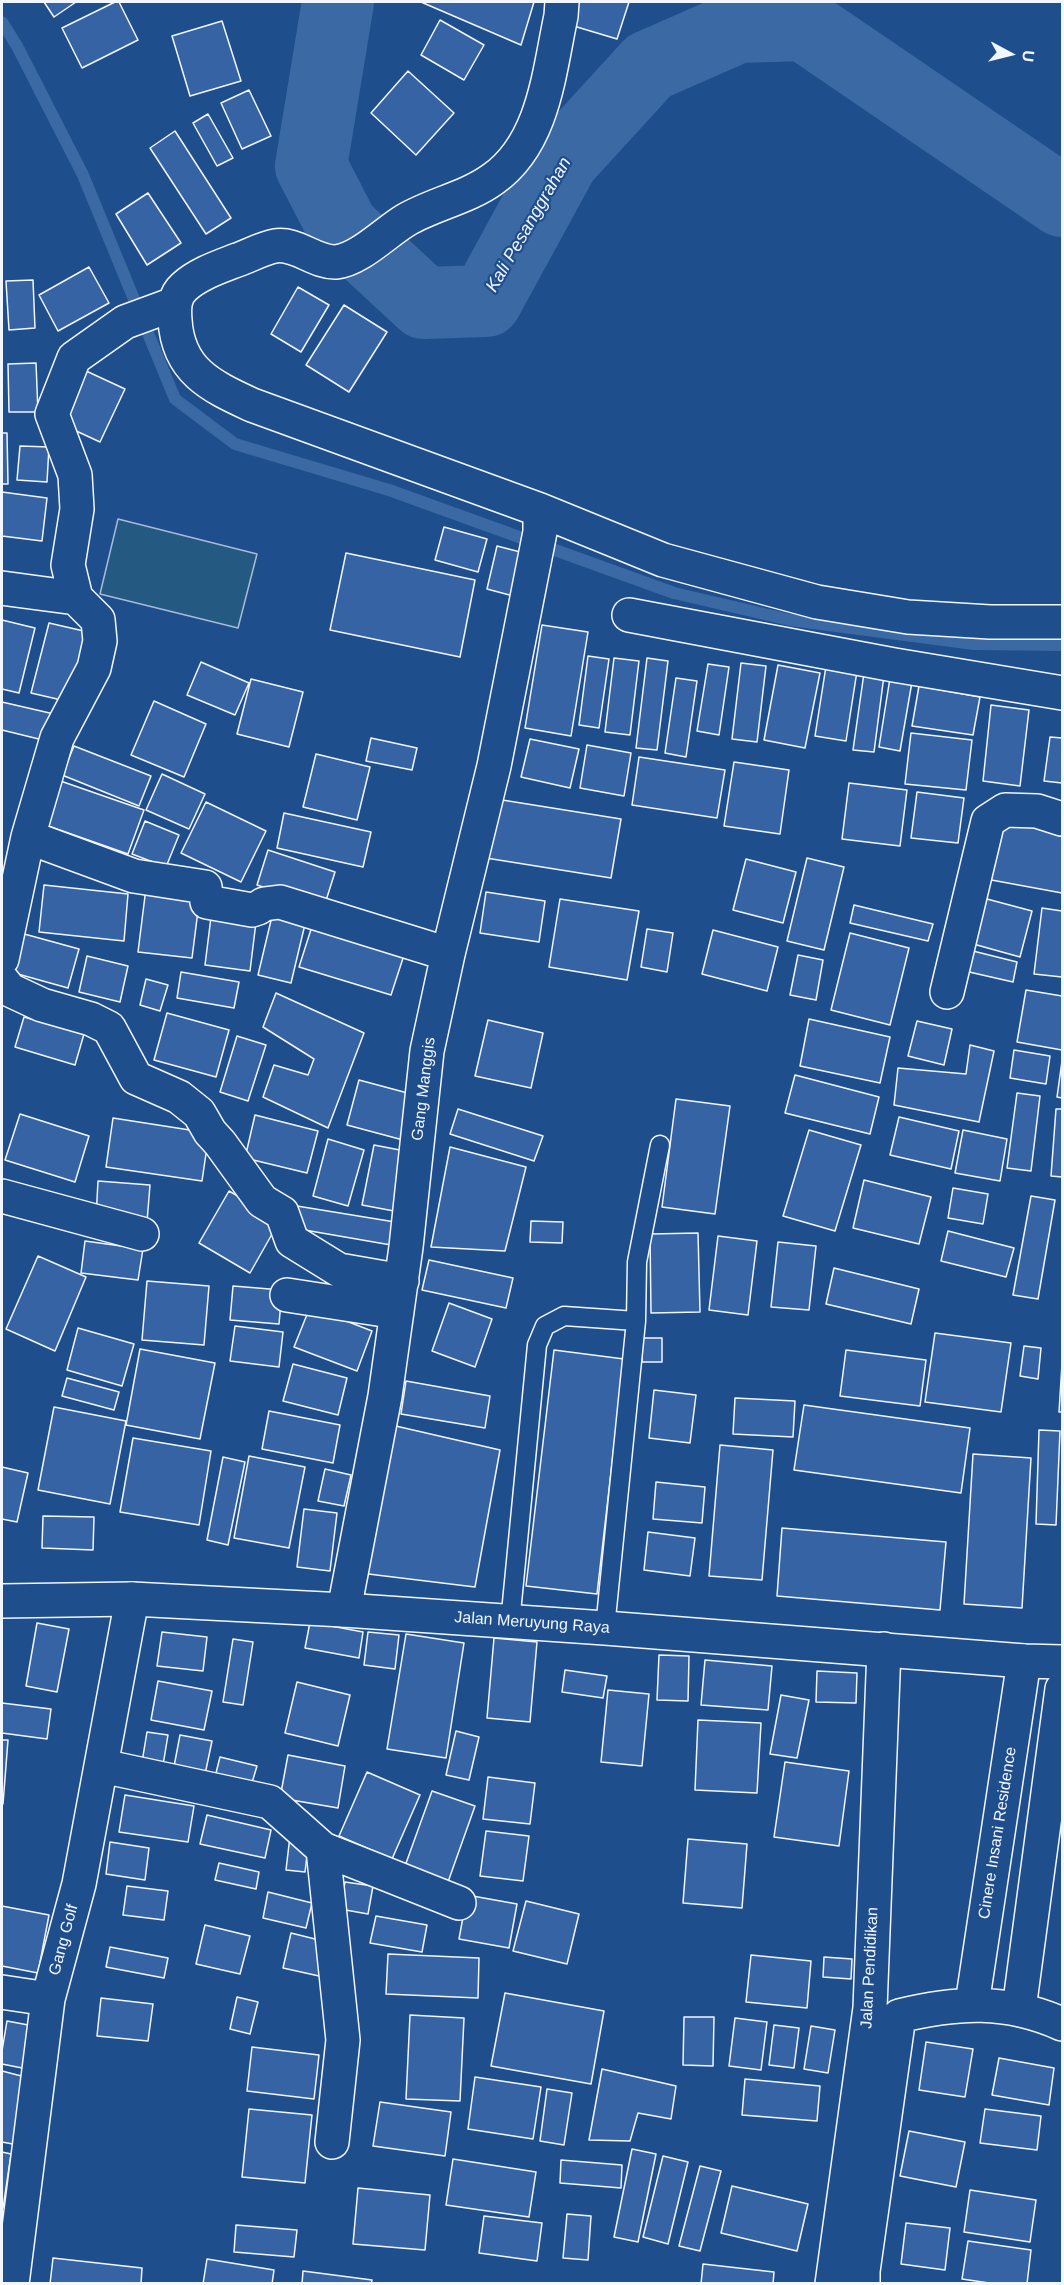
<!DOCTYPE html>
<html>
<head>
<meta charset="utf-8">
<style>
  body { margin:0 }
  #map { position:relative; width:1064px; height:2285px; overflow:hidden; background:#1f4e8c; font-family:Arial,sans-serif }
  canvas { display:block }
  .frame { position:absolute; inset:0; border:3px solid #f2f6ff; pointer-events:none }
  .north { position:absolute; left:980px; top:24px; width:60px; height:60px; -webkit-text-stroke:4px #1f4e8c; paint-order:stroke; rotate:97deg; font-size:16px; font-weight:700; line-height:24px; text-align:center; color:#f2f6ff }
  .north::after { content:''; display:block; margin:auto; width:21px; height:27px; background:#f2f6ff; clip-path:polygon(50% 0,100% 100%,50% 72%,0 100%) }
</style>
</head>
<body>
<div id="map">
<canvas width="1064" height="2285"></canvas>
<div class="frame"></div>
<div class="north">U</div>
</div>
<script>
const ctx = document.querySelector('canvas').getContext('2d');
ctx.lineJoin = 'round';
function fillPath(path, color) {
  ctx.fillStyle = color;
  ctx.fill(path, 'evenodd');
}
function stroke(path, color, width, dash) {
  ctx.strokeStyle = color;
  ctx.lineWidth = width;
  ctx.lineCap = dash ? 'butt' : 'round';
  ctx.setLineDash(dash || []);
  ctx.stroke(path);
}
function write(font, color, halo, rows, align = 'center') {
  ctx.font = font + ' Arial,sans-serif';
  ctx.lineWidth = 4.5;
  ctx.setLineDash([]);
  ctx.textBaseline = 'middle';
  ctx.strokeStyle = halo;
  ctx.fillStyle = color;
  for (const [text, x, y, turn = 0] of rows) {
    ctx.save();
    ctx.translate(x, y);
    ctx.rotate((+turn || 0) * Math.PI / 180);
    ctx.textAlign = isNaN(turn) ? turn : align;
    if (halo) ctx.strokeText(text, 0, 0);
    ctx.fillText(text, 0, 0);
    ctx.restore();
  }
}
const green = new Path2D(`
  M 118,519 L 257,554 L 238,628 L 100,594 Z`);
fillPath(green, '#245a82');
stroke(green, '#a8bbd7', 1.5);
stroke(new Path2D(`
  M 2,22 L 17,46 L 83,175 L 175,399 L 235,444 L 389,490 L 674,593 L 790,620 L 974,644 L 1062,645`), '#3b69a3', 12);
stroke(new Path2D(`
  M 338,2 L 311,166 L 343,228 L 424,303 L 486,301 L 563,160 L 649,66 L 738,27 L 804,25 L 1062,201`), '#3b69a3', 72);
const building = new Path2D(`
  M 44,2 L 76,2 L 54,17 Z
  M 115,2 L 119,2 L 138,40 L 82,68 L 62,28 Z
  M 421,2 L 534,2 L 521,45 Z
  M 574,2 L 629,2 L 617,39 L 567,24 Z
  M 440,20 L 484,45 L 464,80 L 421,55 Z
  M 222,21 L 241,81 L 190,96 L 172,36 Z
  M 408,71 L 454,113 L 416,155 L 371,113 Z
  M 249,90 L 271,136 L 242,149 L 221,103 Z
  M 208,114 L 233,158 L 217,166 L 193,123 Z
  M 175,131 L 231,218 L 206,234 L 150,148 Z
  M 148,193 L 181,243 L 147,265 L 116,214 Z
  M 89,267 L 109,303 L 58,331 L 39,295 Z
  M 33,280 L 35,328 L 9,330 L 6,281 Z
  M 298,287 L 329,305 L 301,352 L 271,334 Z
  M 344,305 L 387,332 L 349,392 L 306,365 Z
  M 36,363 L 38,412 L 9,412 L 8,364 Z
  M 84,370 L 125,389 L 100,442 L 59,423 Z
  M 2,433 L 7,433 L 8,484 L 2,484 Z
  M 20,446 L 49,447 L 47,482 L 17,480 Z
  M 2,492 L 47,498 L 42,541 L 2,536 Z
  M 444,527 L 487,539 L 478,572 L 435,560 Z
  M 497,546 L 528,554 L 517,597 L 487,589 Z
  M 346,553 L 475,580 L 460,657 L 330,630 Z
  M 2,620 L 35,628 L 19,693 L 2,689 Z
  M 49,623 L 88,632 L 70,702 L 31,693 Z
  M 542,625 L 588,632 L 571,736 L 525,728 Z
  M 588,656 L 609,659 L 599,728 L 579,725 Z
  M 614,658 L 639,661 L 630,735 L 605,732 Z
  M 647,658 L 668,661 L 657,750 L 636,748 Z
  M 827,660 L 858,665 L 846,741 L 815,736 Z
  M 201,662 L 249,683 L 235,715 L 187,695 Z
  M 741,663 L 766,666 L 757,742 L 732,739 Z
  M 708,664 L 729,667 L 719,735 L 697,731 Z
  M 778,665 L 820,673 L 805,748 L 764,740 Z
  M 865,666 L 885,668 L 874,752 L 853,750 Z
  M 676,678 L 697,681 L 686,757 L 665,753 Z
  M 890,678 L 912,682 L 900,751 L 879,747 Z
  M 251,679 L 303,692 L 289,747 L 237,734 Z
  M 919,686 L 980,697 L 973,735 L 912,726 Z
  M 154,701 L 206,724 L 184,777 L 131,755 Z
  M 2,702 L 54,714 L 47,741 L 2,730 Z
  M 991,705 L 1029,710 L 1020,786 L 983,781 Z
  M 911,733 L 972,740 L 966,790 L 905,784 Z
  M 1050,737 L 1062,738 L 1062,783 L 1044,781 Z
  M 371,738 L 417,748 L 412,770 L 366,761 Z
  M 530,739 L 579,749 L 570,788 L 521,777 Z
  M 587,745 L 631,753 L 624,796 L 580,788 Z
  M 74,746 L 151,776 L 139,806 L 62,775 Z
  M 316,754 L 370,767 L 357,820 L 303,807 Z
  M 639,757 L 725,770 L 717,818 L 632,805 Z
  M 734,762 L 789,770 L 780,834 L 724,826 Z
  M 162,774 L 205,794 L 189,829 L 146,810 Z
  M 49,777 L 144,810 L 128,854 L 34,821 Z
  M 849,783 L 907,790 L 900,846 L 842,839 Z
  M 917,792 L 964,798 L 958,843 L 911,838 Z
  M 496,799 L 621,819 L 611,878 L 486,858 Z
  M 206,802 L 266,831 L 241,882 L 181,853 Z
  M 284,813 L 371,832 L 363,867 L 277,848 Z
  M 145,821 L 179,835 L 166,867 L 132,854 Z
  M 997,821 L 1062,833 L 1062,893 L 986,879 Z
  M 268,850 L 335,872 L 324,907 L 257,885 Z
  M 807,858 L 844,867 L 824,950 L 787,941 Z
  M 746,859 L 796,872 L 783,923 L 733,910 Z
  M 44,885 L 128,894 L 124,941 L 39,932 Z
  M 146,888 L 200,895 L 192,958 L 138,952 Z
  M 486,892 L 545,901 L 539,942 L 480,933 Z
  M 972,895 L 1032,911 L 1020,957 L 959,940 Z
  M 560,899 L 639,911 L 627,980 L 549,967 Z
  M 854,905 L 933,924 L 928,941 L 850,923 Z
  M 1042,908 L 1062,911 L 1062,977 L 1034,974 Z
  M 212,909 L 257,914 L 250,971 L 205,965 Z
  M 273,912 L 306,920 L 291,983 L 258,975 Z
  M 314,920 L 406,949 L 391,995 L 299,967 Z
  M 647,929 L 673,933 L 667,972 L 641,967 Z
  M 713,930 L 778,947 L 767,991 L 702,974 Z
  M 17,932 L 79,949 L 68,988 L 7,971 Z
  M 850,933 L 909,948 L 890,1025 L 831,1010 Z
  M 961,948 L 1017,962 L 1013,982 L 956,969 Z
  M 798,955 L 823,960 L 816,1000 L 790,995 Z
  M 87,956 L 128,966 L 120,1002 L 79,992 Z
  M 181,972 L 239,982 L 234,1008 L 177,998 Z
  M 146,979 L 168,985 L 160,1011 L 140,1005 Z
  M 1026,990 L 1062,996 L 1062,1050 L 1017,1042 Z
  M 276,993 L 364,1033 L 328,1128 L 263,1097 L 274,1065 L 308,1075 L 314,1059 L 263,1027 Z
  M 167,1013 L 229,1030 L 216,1077 L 154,1060 Z
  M 24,1017 L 84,1034 L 75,1065 L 15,1047 Z
  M 809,1019 L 890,1037 L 880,1083 L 800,1066 Z
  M 488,1020 L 543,1033 L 531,1088 L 475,1076 Z
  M 917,1021 L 952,1029 L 944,1065 L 908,1056 Z
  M 237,1036 L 266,1045 L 248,1101 L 220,1092 Z
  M 970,1045 L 994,1051 L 979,1122 L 894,1105 L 898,1068 L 966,1074 Z
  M 1014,1050 L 1050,1056 L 1046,1084 L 1010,1078 Z
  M 1062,1061 L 1062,1098 L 1057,1097 Z
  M 795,1075 L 879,1097 L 870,1134 L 785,1113 Z
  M 359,1080 L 415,1095 L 403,1140 L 347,1125 Z
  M 1017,1093 L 1040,1096 L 1031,1171 L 1007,1168 Z
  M 676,1099 L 730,1106 L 715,1214 L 662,1207 Z
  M 458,1109 L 543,1136 L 534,1161 L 450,1134 Z
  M 1056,1109 L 1062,1109 L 1062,1177 L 1051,1176 Z
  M 20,1114 L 89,1136 L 75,1182 L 5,1160 Z
  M 255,1115 L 318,1131 L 307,1173 L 245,1158 Z
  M 899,1117 L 959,1131 L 951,1169 L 890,1155 Z
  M 113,1118 L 209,1133 L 202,1181 L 106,1167 Z
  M 809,1130 L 861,1145 L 835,1231 L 783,1216 Z
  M 963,1130 L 1007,1139 L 1000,1181 L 955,1173 Z
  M 328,1139 L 364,1150 L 348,1206 L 313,1196 Z
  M 374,1145 L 405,1151 L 394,1211 L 362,1205 Z
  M 450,1147 L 526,1167 L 505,1251 L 431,1247 Z
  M 864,1180 L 931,1197 L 919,1244 L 853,1228 Z
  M 98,1181 L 150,1185 L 147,1222 L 96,1218 Z
  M 953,1188 L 988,1194 L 983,1224 L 948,1218 Z
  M 229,1191 L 280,1220 L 250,1273 L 199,1243 Z
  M 1031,1196 L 1055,1200 L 1038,1299 L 1013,1295 Z
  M 297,1206 L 395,1222 L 391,1245 L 293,1228 Z
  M 531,1221 L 563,1222 L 562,1243 L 530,1242 Z
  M 948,1231 L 1014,1248 L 1006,1277 L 941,1261 Z
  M 698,1233 L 700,1312 L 651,1313 L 650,1234 Z
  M 718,1236 L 757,1241 L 748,1315 L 709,1310 Z
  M 85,1241 L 143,1249 L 138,1280 L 81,1273 Z
  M 778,1242 L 816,1246 L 809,1310 L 771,1307 Z
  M 38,1256 L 86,1277 L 55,1351 L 6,1329 Z
  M 429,1260 L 513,1278 L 506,1308 L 422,1290 Z
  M 834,1268 L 919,1289 L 911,1324 L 826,1304 Z
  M 147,1281 L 209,1286 L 204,1345 L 142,1340 Z
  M 233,1286 L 282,1290 L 279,1324 L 230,1320 Z
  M 449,1303 L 492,1319 L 475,1367 L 432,1351 Z
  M 310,1307 L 372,1331 L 357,1371 L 294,1347 Z
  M 235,1326 L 283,1332 L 279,1367 L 230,1361 Z
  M 78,1328 L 134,1344 L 122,1386 L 67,1370 Z
  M 935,1333 L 1011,1343 L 1001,1412 L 925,1402 Z
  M 642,1338 L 662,1338 L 662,1362 L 642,1362 Z
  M 1024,1346 L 1041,1348 L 1038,1379 L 1020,1376 Z
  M 140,1349 L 215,1363 L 200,1439 L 126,1425 Z
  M 554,1350 L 624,1359 L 597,1594 L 526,1586 Z
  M 846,1350 L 926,1360 L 920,1406 L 840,1396 Z
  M 293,1364 L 347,1378 L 338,1415 L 283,1401 Z
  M 1062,1364 L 1062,1412 L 1059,1412 Z
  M 67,1378 L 119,1392 L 114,1410 L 62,1396 Z
  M 406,1381 L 490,1396 L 485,1428 L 401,1414 Z
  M 654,1390 L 696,1395 L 690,1443 L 649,1438 Z
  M 735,1398 L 795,1401 L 793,1437 L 733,1434 Z
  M 804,1405 L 970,1428 L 961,1493 L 794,1470 Z
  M 54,1407 L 126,1421 L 110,1504 L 38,1490 Z
  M 269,1411 L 340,1425 L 333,1463 L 262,1449 Z
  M 387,1424 L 500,1450 L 475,1587 L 352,1572 Z
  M 1039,1430 L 1060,1431 L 1056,1525 L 1036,1524 Z
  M 133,1438 L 211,1451 L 199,1525 L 120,1512 Z
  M 720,1445 L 773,1450 L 762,1580 L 709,1576 Z
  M 973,1454 L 1031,1458 L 1022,1608 L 964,1604 Z
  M 249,1456 L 305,1467 L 289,1548 L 234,1538 Z
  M 223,1457 L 245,1462 L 228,1545 L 207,1540 Z
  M 2,1467 L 28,1473 L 17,1522 L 2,1519 Z
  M 325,1469 L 351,1475 L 344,1506 L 318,1501 Z
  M 656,1482 L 705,1487 L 702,1523 L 653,1519 Z
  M 304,1509 L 337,1513 L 330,1571 L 297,1567 Z
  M 43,1516 L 94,1517 L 93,1550 L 42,1548 Z
  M 782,1528 L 946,1542 L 940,1610 L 777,1596 Z
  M 648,1532 L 695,1538 L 690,1576 L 644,1570 Z
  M 310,1622 L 363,1632 L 359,1658 L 305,1648 Z
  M 37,1623 L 69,1629 L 57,1692 L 26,1686 Z
  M 162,1632 L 207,1637 L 203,1671 L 157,1666 Z
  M 368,1632 L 399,1635 L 395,1669 L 364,1665 Z
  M 406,1634 L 464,1643 L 446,1758 L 387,1749 Z
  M 494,1638 L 537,1642 L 530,1722 L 487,1718 Z
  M 233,1639 L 253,1642 L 243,1705 L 223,1702 Z
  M 659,1655 L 689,1656 L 688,1701 L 657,1700 Z
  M 705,1660 L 772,1666 L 768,1710 L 701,1705 Z
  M 565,1670 L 607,1676 L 603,1698 L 562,1692 Z
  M 817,1671 L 857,1673 L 856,1703 L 816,1702 Z
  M 158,1681 L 212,1691 L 204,1730 L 151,1720 Z
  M 297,1682 L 350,1695 L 338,1746 L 285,1733 Z
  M 608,1690 L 649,1694 L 642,1766 L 601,1762 Z
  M 781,1695 L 809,1700 L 797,1758 L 770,1754 Z
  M 2,1703 L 51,1709 L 47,1739 L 2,1733 Z
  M 698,1720 L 761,1723 L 757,1793 L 695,1790 Z
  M 456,1731 L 479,1737 L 469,1780 L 446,1775 Z
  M 147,1732 L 168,1735 L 163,1765 L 142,1762 Z
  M 180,1735 L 212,1741 L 203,1784 L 172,1777 Z
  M 2,1740 L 8,1740 L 3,1804 L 2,1804 Z
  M 288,1755 L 345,1766 L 338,1808 L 280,1798 Z
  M 220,1757 L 257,1766 L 251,1786 L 215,1777 Z
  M 785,1762 L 849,1771 L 839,1846 L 774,1837 Z
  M 367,1772 L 420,1795 L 392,1859 L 339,1836 Z
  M 488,1777 L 535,1783 L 530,1824 L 483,1819 Z
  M 432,1791 L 475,1806 L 448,1882 L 405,1866 Z
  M 125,1795 L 194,1806 L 188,1842 L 119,1832 Z
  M 207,1815 L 271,1830 L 265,1858 L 200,1844 Z
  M 486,1831 L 529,1836 L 523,1881 L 480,1876 Z
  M 290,1836 L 309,1839 L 305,1872 L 286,1870 Z
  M 688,1839 L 747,1844 L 742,1908 L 683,1903 Z
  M 110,1842 L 149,1848 L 145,1880 L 106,1874 Z
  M 219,1863 L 259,1872 L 256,1889 L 215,1880 Z
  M 345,1882 L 373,1886 L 368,1914 L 340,1909 Z
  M 127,1886 L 168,1891 L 164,1920 L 123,1915 Z
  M 268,1892 L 312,1903 L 306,1928 L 263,1918 Z
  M 467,1895 L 517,1904 L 509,1948 L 459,1939 Z
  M 526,1901 L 579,1914 L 567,1964 L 513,1951 Z
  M 2,1906 L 49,1915 L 38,1973 L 2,1966 Z
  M 376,1916 L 427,1925 L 422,1952 L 370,1943 Z
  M 205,1925 L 250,1936 L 240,1974 L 196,1964 Z
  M 291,1933 L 327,1942 L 319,1976 L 283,1968 Z
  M 110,1947 L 168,1958 L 164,1978 L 106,1967 Z
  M 388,1954 L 479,1958 L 478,1998 L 386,1994 Z
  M 751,1955 L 811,1961 L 807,2008 L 746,2002 Z
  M 824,1957 L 852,1959 L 851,1979 L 823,1977 Z
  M 505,1993 L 604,2011 L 591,2084 L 491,2066 Z
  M 237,1997 L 258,2002 L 250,2034 L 230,2029 Z
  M 101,1998 L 153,2004 L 148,2041 L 97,2036 Z
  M 410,2015 L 464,2018 L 460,2101 L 406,2099 Z
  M 684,2017 L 714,2017 L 713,2066 L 683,2065 Z
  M 735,2018 L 767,2022 L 761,2070 L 729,2066 Z
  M 7,2021 L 39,2027 L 32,2070 L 2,2064 L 2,2051 Z
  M 774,2025 L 799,2028 L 794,2068 L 769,2065 Z
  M 811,2026 L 835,2030 L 828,2073 L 804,2069 Z
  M 926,2042 L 973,2049 L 965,2097 L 919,2090 Z
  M 252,2047 L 319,2055 L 314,2099 L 247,2091 Z
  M 999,2058 L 1054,2068 L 1049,2105 L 992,2095 Z
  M 602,2069 L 676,2086 L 671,2119 L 638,2113 L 630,2141 L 589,2140 Z
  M 2,2071 L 33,2079 L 18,2145 L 2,2142 Z
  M 475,2077 L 541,2087 L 533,2139 L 468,2129 Z
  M 745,2079 L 820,2086 L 817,2121 L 742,2115 Z
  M 547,2089 L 572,2093 L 564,2145 L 540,2141 Z
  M 380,2102 L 451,2112 L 445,2156 L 373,2146 Z
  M 249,2109 L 312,2115 L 305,2183 L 242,2177 Z
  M 985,2109 L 1041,2116 L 1037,2150 L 980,2143 Z
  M 909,2131 L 965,2142 L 956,2187 L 900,2176 Z
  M 632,2149 L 656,2154 L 638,2242 L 614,2237 Z
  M 2,2152 L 11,2154 L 3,2208 L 2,2208 Z
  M 663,2156 L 688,2162 L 668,2244 L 643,2237 Z
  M 453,2159 L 536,2172 L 529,2217 L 446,2205 Z
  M 561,2160 L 622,2165 L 621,2188 L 560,2183 Z
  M 700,2166 L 721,2171 L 700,2251 L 679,2246 Z
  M 732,2186 L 808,2204 L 797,2251 L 721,2233 Z
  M 358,2188 L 430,2195 L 425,2250 L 353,2244 Z
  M 970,2190 L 1036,2200 L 1030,2242 L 964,2232 Z
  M 567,2214 L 591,2216 L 588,2260 L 563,2258 Z
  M 484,2216 L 542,2223 L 537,2261 L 479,2253 Z
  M 906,2223 L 950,2228 L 945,2270 L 901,2264 Z
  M 236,2225 L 297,2230 L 294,2257 L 234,2252 Z
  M 968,2241 L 1031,2250 L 1027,2284 L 996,2284 L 962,2279 Z
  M 53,2258 L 142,2268 L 141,2284 L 50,2284 Z
  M 207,2259 L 274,2270 L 272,2284 L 203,2284 Z
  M 703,2264 L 774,2272 L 773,2284 L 701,2284 Z
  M 303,2271 L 372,2280 L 371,2284 L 302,2284 Z`);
fillPath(building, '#3563a3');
stroke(building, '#f2f6ff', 1.5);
const service = new Path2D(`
  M 510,1623 L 537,1345 L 545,1326 L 564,1316 L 636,1321
  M 605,1628 L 636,1321 L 637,1262 L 660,1145`);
const minor = new Path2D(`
  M 562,2 L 561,16 C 549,72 544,143 493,179 C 467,198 433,204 406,220 C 387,231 359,260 336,262 C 315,263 296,242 275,246 C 263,248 249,256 237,260 C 219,267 198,274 184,287 C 174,296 174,308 175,320 C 178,371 211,386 252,405 L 540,510 L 663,560 L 817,602 L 908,617 L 990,622 L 1062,622
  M 2,588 L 76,598
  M 629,615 L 894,665 L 1062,693
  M 28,837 L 134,876 L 205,887 L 207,902 L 252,910 L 258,908 L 264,904 L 280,902 L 448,954
  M 2,959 L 28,837 L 57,738 L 94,668 L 100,641 L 98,620 L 76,598 L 68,565 L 77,509 L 75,475 L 52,414 L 74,358 L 125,322 L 174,304
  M 2,980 L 10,990 L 42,1005 L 91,1019 L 109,1028 L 136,1078 L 179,1097 L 199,1113 L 210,1132 L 220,1143 L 262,1201 L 282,1213 L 292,1241 L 339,1270 L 402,1281
  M 947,992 L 988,821 L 1005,810 L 1037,811 L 1062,819
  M 2,1196 L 142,1234
  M 287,1295 L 397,1312
  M 344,1610 L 385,1396 L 406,1247 L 427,1051 L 448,954 L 494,766 L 540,532 L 540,510
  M 102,1766 L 270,1802 L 323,1849 L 343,2040 L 332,2142
  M 323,1849 L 459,1903
  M 2,1992 L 48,1999
  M 972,2004 L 1024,1661
  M 1019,2009 L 1062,1689
  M 12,2284 L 48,1999 L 79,1884 L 132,1599
  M 832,2284 L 870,2008 L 884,1649
  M 863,2284 L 863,2271 L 899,2016 C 958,2002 1006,1999 1062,2024`);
const secondary = new Path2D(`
  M 2,1601 L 132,1599 L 344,1610 L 605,1628 L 1024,1661 L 1062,1662`);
stroke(service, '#f2f6ff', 21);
stroke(minor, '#f2f6ff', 36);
stroke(secondary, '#f2f6ff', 36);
stroke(service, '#1f4e8c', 18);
stroke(minor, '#1f4e8c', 33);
stroke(secondary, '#1f4e8c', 33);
write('16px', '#f2f6ff', '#1f4e8c', [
  ["Gang Manggis",424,1089,-83],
  ["Jalan Meruyung Raya",532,1623,4],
  ["Cinere Insani Residence",998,1833,-81],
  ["Gang Golf",64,1940,-75],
  ["Jalan Pendidikan",870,1968,-87]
]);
write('italic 18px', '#f2f6ff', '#1f4e8c', [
  ["Kali Pesanggrahan",529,225,-60]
]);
</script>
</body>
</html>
